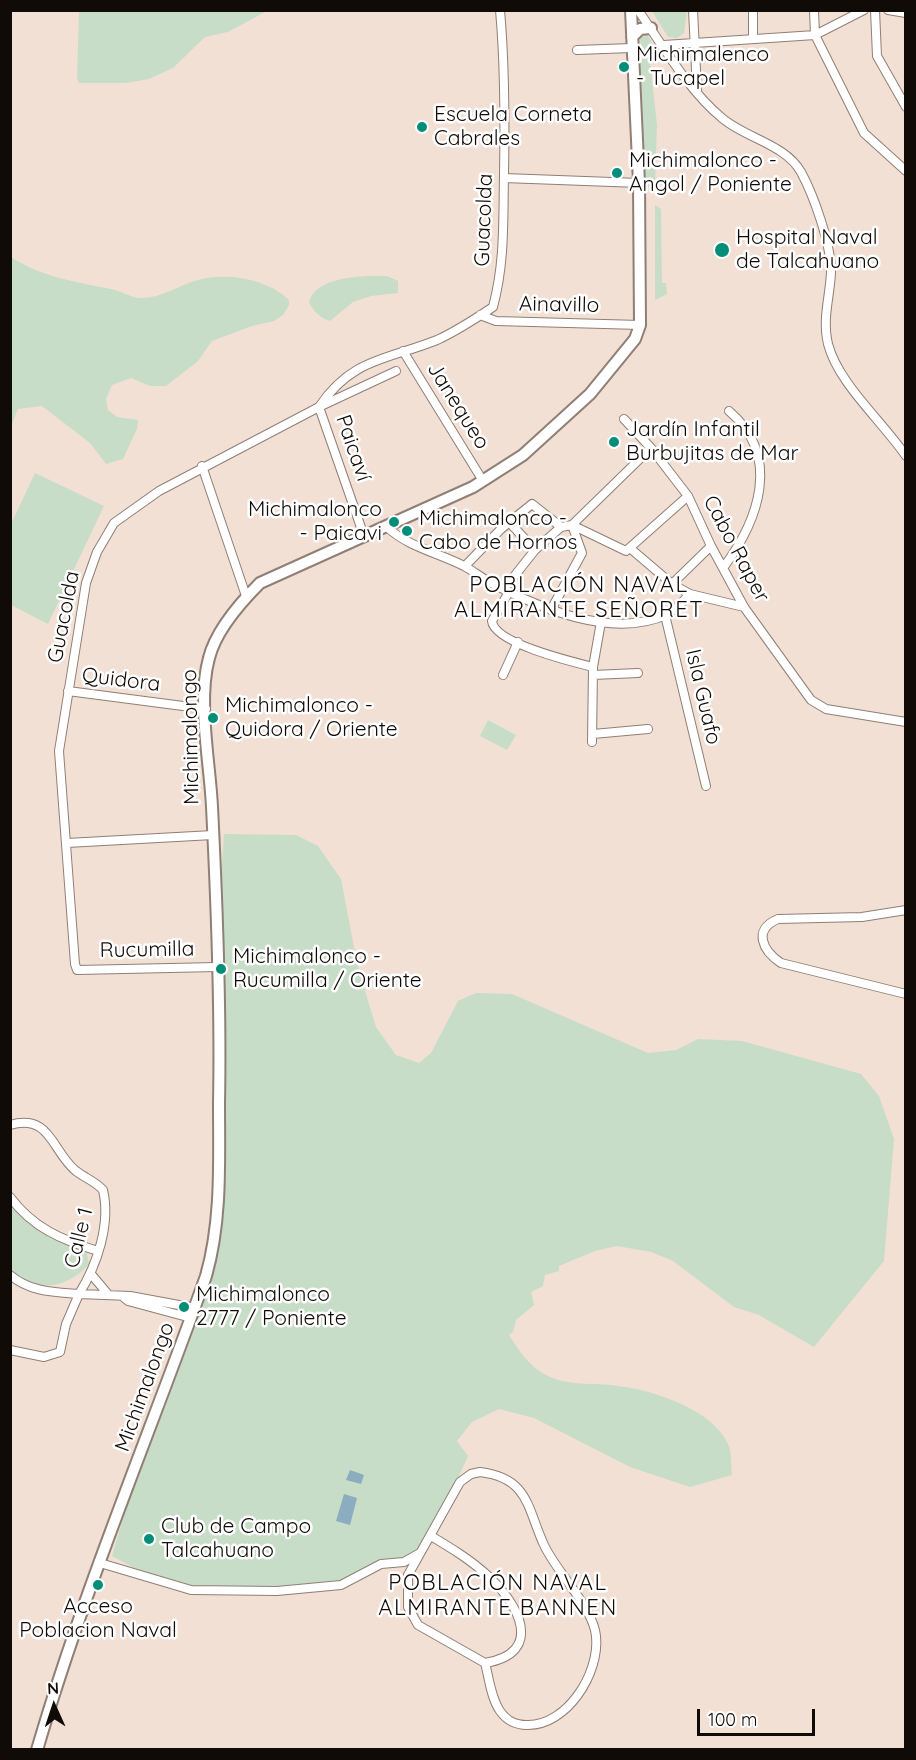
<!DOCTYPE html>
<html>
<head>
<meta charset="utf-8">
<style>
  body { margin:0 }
  #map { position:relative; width:916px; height:1760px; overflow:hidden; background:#f2e0d5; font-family:Quicksand,sans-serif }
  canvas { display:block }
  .frame { position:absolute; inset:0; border:12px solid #110b08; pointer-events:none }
  .north { position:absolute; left:24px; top:1676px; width:60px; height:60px; -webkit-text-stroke:4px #fff; paint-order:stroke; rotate:357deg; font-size:16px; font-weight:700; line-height:24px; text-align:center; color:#110b08 }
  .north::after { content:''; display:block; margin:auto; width:21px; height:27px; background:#110b08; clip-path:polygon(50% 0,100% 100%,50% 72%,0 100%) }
  .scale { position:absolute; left:697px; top:1709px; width:118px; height:27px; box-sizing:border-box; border:3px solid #110b08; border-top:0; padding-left:8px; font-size:18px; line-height:21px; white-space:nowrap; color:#110b08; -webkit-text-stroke:4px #fff; paint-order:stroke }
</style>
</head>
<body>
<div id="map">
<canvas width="916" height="1760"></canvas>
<div class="frame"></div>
<div class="north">N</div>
<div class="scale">100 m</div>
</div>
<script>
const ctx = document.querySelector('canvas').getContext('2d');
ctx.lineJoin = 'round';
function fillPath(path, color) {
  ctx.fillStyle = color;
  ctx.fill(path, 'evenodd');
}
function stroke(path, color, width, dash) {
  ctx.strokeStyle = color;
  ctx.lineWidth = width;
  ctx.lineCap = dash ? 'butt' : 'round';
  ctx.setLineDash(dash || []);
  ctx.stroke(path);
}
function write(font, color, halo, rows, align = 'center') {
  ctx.font = font + ' Quicksand,sans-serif';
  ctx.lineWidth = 5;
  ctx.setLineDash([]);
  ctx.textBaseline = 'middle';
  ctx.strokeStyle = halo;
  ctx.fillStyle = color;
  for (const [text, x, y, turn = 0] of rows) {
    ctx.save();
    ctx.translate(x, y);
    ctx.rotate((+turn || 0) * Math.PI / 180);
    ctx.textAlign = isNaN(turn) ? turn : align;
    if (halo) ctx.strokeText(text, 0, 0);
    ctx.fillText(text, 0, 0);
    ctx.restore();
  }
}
fillPath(new Path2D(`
  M 79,11 L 79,10 L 267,11 L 228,32 L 205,37 L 173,68 L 149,79 L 126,83 L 79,83 L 77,78 Z
  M 652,11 L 687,11 L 684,33 L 677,38 L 668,37 Z
  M 647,35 L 657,50 L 650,61 L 657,125 L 655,187 L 647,187 L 641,176 L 639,68 L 642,62 L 640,38 Z
  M 655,205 L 661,209 L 662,283 L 666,283 L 667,294 L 655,300 Z
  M 11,257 C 41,277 76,282 111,289 C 121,291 132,298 141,298 C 163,298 178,285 198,280 C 226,272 268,279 289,300 L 289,305 L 283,315 L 274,321 L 252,326 L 212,341 L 198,361 L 166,386 L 150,386 L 131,378 L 112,385 L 106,399 L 108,410 L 117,417 L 138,420 L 137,429 L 123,459 L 106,464 L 90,443 L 42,406 L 18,409 L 11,426 Z
  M 367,276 L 387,276 L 398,281 L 398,293 L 371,296 L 353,302 L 330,321 C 321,319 312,310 309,302 C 315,280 349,277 367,276 Z
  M 35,473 L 104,506 L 48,624 L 11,605 L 11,524 Z
  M 488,720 L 516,735 L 507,750 L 480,736 Z
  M 224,834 L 296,835 L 318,846 L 341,879 L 358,968 L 376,1027 L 396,1055 L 419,1063 L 431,1053 L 458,1001 L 476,993 L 512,994 L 648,1053 L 676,1050 L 698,1039 L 742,1041 L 861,1074 L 879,1096 L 894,1139 L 884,1261 L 814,1347 L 759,1315 L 734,1307 L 673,1261 L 651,1252 L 617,1246 L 595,1251 L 559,1266 L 559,1271 L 545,1275 L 543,1286 L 531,1292 L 534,1305 L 516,1320 L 513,1332 L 509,1335 C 519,1350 528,1366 546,1375 C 570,1387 592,1382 618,1386 C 653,1390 712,1409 728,1444 C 732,1452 731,1466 732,1475 L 690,1487 L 630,1467 L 534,1418 L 499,1409 L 472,1422 L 457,1441 L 468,1456 L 441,1516 L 414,1553 L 330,1587 L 191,1590 L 149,1576 L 112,1556 L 143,1449 L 207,1272 L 214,1228 L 217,934 Z
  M 10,1203 L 22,1217 L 49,1237 L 87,1253 L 89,1264 C 67,1289 35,1294 11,1270 Z`), '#c7ddc7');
fillPath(new Path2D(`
  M 350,1470 L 364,1475 L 361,1484 L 346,1480 Z
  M 344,1494 L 357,1498 L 350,1525 L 336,1521 Z`), '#8badbf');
const street = new Path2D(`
  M 638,10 C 663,46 689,91 722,118 C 745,138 785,144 801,172 C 814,196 831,244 831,272 C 830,297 822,318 828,344 C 838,383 882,421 906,456
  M 693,10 L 697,90
  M 753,10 L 753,39
  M 814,10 L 815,35 L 864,133 L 906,171
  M 875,10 L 877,56 L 906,107
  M 888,10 L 906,13
  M 664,45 L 815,35 L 864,10
  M 577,50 L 632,48
  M 504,178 L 639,183
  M 480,315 L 496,321 L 640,325
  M 403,351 L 483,481
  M 624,419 L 651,448 L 688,496 L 711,546 L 744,607 L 811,700 L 826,709 L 906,722
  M 202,466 L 246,596
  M 509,522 L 535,550
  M 387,527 C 408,547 439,553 464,566 C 473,571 482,578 491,583 C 540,608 611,639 666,615 C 675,611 683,601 690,594
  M 364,536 L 319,407 C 352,358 387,360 437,340 C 457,331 475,319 493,307 C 505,262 503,221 504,175 C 505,120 505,65 500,10
  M 631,549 L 672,584 L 690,594 L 744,607
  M 465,566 L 501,529 L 532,504 L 561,527 L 572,525 L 626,551 L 688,496
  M 723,568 C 759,520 782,456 729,411
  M 672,584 L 711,546
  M 504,589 L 535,550 L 561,527
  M 509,592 L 492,621 C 494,643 573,662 593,667
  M 551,610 L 582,553 L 572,525 L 651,448
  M 665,615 L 706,786
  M 503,675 L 518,642
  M 593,675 L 638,673
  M 68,691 L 206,709
  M 593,734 L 648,729
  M 592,742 L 593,667 L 601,622
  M 67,843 L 213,835
  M 906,910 L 862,917 L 778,919 C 752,930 763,951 781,963 L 906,994
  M 217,967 L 77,970 L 75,964 L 59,751 L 86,583 L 97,552 L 114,523 L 159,491 L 319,407 L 396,371
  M 10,1125 C 51,1113 52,1152 76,1171 C 85,1178 95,1181 103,1190 C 111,1224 97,1265 79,1294 C 54,1292 30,1292 10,1275
  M 10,1197 C 33,1228 62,1240 98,1251
  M 91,1274 L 107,1293
  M 122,1296 L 128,1301 L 191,1318
  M 10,1350 L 44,1357 L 60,1352 L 66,1324 L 79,1294 L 130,1296 L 195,1308
  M 480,1472 C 529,1478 527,1508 544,1545 C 557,1573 593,1607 596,1636 C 600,1673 567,1726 527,1725 C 515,1725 507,1721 500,1711 C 491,1698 489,1678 485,1663 L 418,1625 L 408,1607 L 408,1575 L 460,1482 L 471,1474 Z
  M 431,1536 C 451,1548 471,1560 488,1576 C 519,1604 545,1653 485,1663
  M 100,1563 L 191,1590 L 277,1591 L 341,1585 L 381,1564 L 404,1562 L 418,1554`);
const secondary = new Path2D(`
  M 632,37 L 640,29 L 651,28
  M 37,1750 C 84,1589 150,1433 206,1276 C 222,1220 219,1160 219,1103 C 221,1005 217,906 212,807 C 210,763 197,701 209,658 C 216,630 240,603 260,583 L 473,487 L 523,455 L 590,394 L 635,339 L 640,325 L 639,183 L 631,10`);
stroke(street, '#8f7f75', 10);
stroke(secondary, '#8f7f75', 14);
stroke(street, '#fff', 8);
stroke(secondary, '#fff', 10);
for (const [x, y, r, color] of [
  [624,67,6,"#008e78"],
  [422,127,6,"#008e78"],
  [617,173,6,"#008e78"],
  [722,250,8,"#008e78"],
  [614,442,6,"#008e78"],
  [394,522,6,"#008e78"],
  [407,531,6,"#008e78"],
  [213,718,6,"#008e78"],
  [221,969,6,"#008e78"],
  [184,1307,6,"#008e78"],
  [149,1539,6,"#008e78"],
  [98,1585,6,"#008e78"]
]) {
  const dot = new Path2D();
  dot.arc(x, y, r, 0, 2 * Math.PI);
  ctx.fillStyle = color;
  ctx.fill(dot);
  stroke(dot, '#fff', 2);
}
write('21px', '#110b08', '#fff', [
  ["Michimalenco",636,55],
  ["- Tucapel",636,79],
  ["Escuela Corneta",434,115],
  ["Cabrales",434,139],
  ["Michimalonco -",629,161],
  ["Angol / Poniente",629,185],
  ["Hospital Naval",736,238],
  ["de Talcahuano",736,262],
  ["Jardín Infantil",626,430],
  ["Burbujitas de Mar",626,454],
  ["Michimalonco",382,510,"right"],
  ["- Paicavi",382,534,"right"],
  ["Michimalonco -",419,519],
  ["Cabo de Hornos",419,543],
  ["Michimalonco -",225,706],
  ["Quidora / Oriente",225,730],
  ["Michimalonco -",233,957],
  ["Rucumilla / Oriente",233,981],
  ["Michimalonco",196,1295],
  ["2777 / Poniente",196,1319],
  ["Club de Campo",161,1527],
  ["Talcahuano",161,1551],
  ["Acceso",98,1607,"center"],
  ["Poblacion Naval",98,1631,"center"]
], 'left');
write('21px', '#110b08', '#fff', [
  ["Guacolda",484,220,-88],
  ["Ainavillo",559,305,1],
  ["Janequeo",458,406,58],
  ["Paicaví",353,448,71],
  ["Cabo Raper",736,549,62],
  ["Guacolda",64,617,-79],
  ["Quidora",121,680,7],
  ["Isla Guafo",703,697,77],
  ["Michimalongo",191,737,-91],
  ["Rucumilla",147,950,-1],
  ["Calle 1",79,1238,-76],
  ["Michimalongo",145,1387,-70]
]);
ctx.letterSpacing = '1.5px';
write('22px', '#110b08', '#fff', [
  ["POBLACIÓN NAVAL",579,585],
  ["ALMIRANTE SEÑORET",579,610],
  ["POBLACIÓN NAVAL",498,1583],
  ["ALMIRANTE BANNEN",498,1608]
]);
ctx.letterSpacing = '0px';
</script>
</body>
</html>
